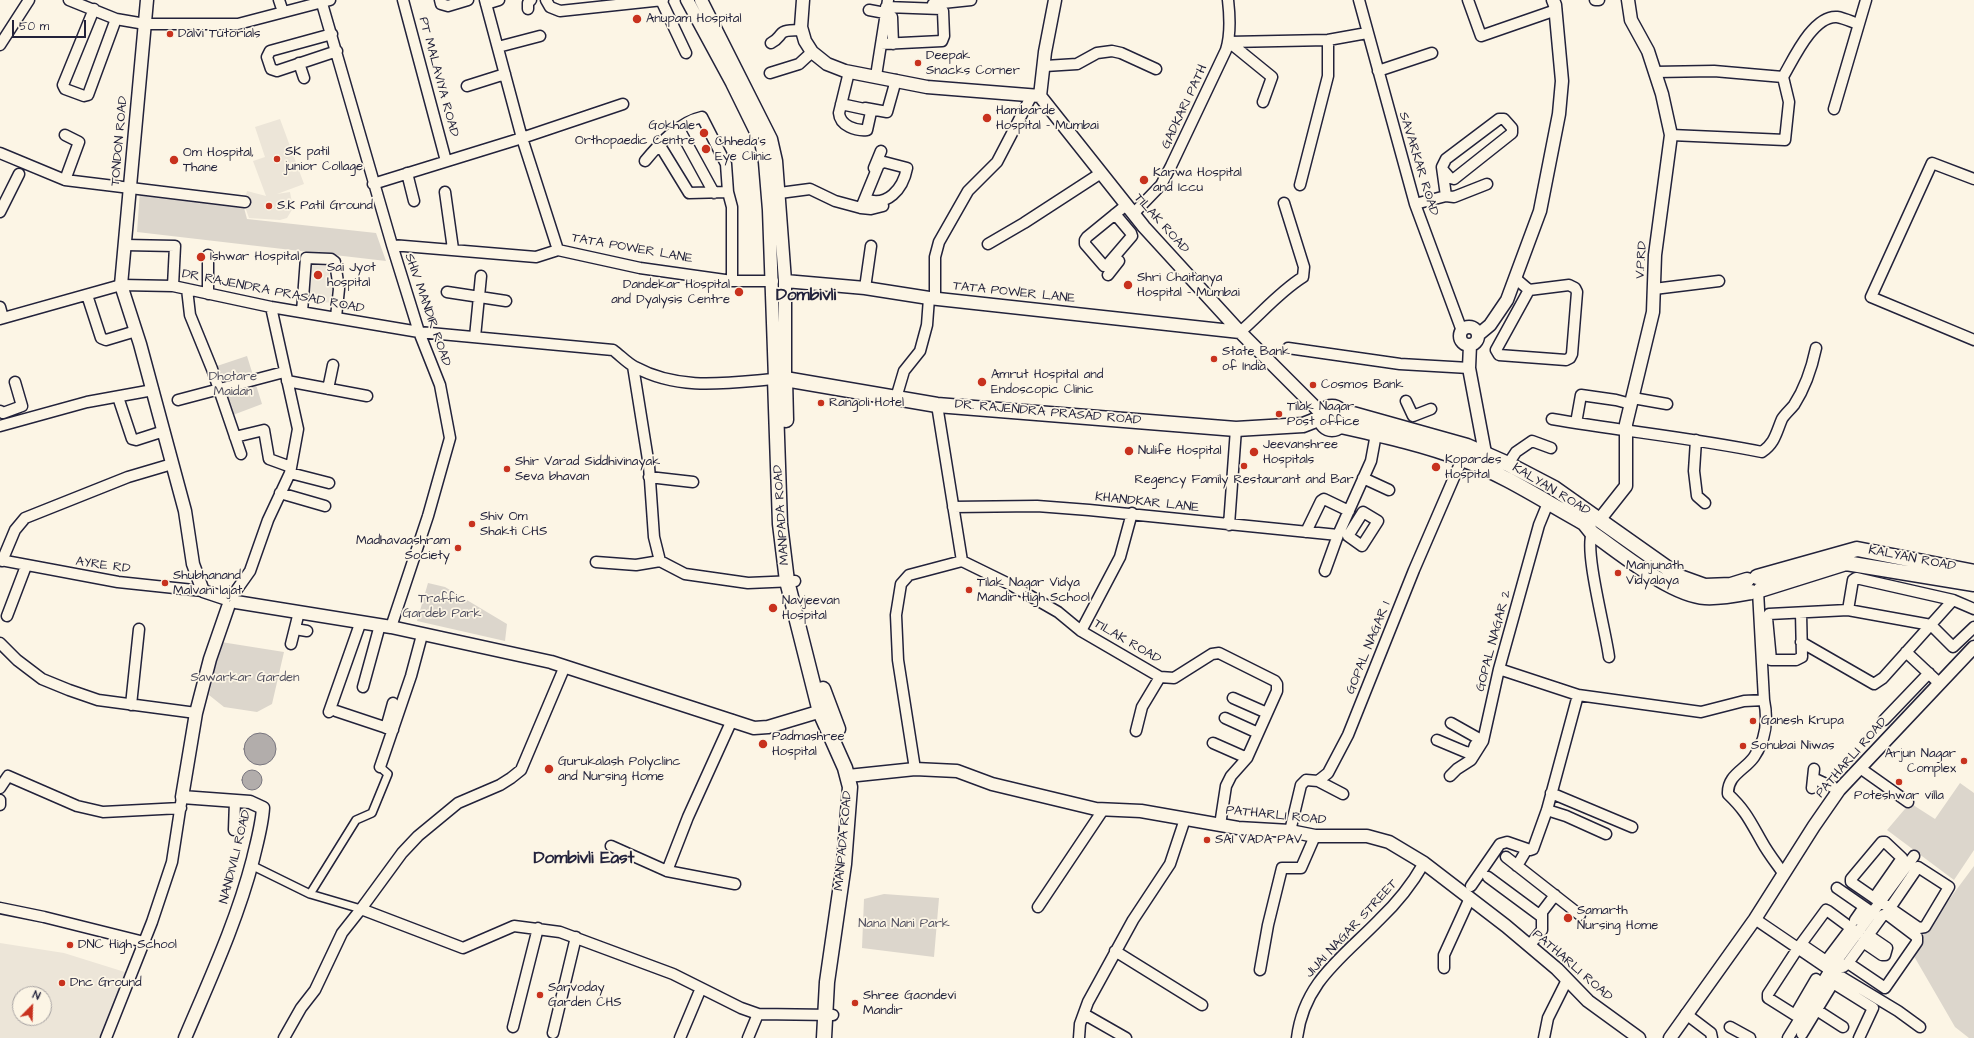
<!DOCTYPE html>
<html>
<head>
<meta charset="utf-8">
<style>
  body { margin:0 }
  #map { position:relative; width:1974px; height:1038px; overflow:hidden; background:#fcf5e5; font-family:"Architects Daughter",sans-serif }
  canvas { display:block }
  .north { position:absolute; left:12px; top:986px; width:40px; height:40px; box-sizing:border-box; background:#fcf5e5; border:1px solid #a5a1a1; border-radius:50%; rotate:23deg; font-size:11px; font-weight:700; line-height:16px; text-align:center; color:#22223b }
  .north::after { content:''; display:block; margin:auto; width:14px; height:18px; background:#c8321e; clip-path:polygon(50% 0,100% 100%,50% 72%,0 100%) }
  .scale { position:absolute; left:12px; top:20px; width:74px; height:18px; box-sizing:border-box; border:2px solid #22223b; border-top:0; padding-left:5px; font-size:12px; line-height:14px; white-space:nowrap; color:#22223b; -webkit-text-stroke:3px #fcf5e5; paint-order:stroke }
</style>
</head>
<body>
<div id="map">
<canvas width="1974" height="1038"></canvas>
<div class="north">N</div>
<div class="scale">50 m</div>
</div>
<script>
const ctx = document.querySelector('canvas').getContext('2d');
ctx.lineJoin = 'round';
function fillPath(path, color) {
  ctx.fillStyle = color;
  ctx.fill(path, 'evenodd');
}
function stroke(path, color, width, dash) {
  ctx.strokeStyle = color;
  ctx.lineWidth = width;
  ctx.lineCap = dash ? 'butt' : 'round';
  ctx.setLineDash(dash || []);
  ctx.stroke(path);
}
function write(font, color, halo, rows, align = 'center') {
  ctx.font = font + ' "Architects Daughter",sans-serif';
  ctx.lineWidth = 3.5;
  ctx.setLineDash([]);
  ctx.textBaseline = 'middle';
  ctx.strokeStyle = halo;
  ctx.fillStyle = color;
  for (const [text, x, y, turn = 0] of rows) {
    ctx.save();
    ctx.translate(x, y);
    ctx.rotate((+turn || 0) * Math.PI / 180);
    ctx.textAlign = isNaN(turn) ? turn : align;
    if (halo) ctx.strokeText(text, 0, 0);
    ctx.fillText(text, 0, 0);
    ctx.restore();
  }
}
fillPath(new Path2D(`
  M 280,119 L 304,184 L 277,194 L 290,192 L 293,208 L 287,218 L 280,220 L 249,218 L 244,204 L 247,191 L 266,196 L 253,161 L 265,157 L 255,127 Z
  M 307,261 L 329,263 L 329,286 L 336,288 L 335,303 L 305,301 Z
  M 0,943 L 64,953 L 128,973 L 100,1038 L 0,1038 ZM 20,994 L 44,994 L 44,1018 L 20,1018 Z`), '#ece5d8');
fillPath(new Path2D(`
  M 140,191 L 243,204 L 247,219 L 376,233 L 386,261 L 137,232 Z
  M 247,356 L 262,404 L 225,418 L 212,393 L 208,369 Z
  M 428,583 L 445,587 L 507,624 L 505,641 L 417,621 Z
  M 221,642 L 284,652 L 272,704 L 257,712 L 224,707 L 209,695 Z
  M 1960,783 L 1974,793 L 1974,850 L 1954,880 L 1887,830 L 1910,803 L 1935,819 Z
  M 1974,866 L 1974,1038 L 1969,1038 L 1955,1027 L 1911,951 Z
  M 884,894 L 939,898 L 934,957 L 862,948 L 864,899 Z`), '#dcd6cc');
const water = new Path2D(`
  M244 749a16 16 0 1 1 32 0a16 16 0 1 1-32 0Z
  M242 780a10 10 0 1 1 20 0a10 10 0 1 1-20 0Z`);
fillPath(water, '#b2adab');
stroke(water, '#78757e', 1);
const pedestrian = new Path2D(`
  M 251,865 L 310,894 L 356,820 L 372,813 L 388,774 L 380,767
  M 310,894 L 361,909`);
const minor = new Path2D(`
  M 69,0 L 116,19 L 145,24 L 238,24 L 330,0
  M 279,0 L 283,12
  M 321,0 L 392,245 L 419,332 L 440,385 L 450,438 L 428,516 L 391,627
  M 403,0 L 446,161
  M 440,0 L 441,4 L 448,6 L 468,0
  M 485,0 L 522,138 L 558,250
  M 546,0 L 550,7 L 560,11 L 663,0
  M 661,0 L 686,53
  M 1359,0 L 1415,204 L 1462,331
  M 1468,0 L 1481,36 L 1556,10
  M 1595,0 L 1599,0
  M 486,4 L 499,0
  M 933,4 L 971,0
  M 94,9 L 63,85 L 65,89 L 84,96 L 88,95 L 116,19
  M 528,9 L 528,3 L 531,0
  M 869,10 L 885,13
  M 892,17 L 893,44
  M 332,34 L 270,51 L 267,57 L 271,69 L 277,71 L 337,51
  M 1229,42 L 1328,40 L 1367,33
  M 1229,42 L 1272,77 L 1263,102
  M 771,43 C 777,40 777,39 781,34 C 785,29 795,31 801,30
  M 881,44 L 942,41 L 944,36 L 943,11 L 941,9 L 886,7
  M 0,45 L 29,0
  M 498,47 L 540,36
  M 299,63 L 304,78
  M 1045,66 L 1077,64 L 1097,53 L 1112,51 L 1121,53 L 1156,69
  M 1378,71 L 1432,53
  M 1655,72 L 1714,71 L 1783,77 C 1793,60 1813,15 1837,17 C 1844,18 1852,22 1858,24
  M 770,73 L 799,64 L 812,52
  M 876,76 L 888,0
  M 467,86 L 505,74
  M 841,104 L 869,110 L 871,112 L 867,130 C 856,131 840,126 839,113 L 849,72
  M 865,108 L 887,112 L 896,80
  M 1834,109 L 1866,0
  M 679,129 L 714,193
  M 1671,135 L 1785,140 L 1789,102 L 1783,77
  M 659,144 L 689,193 L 728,192 L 732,207 L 732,281
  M 0,153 L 65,180 L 245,202
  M 645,161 C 659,144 679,122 702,117 L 726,164 L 728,192
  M 874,168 L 881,151
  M 1443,170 L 1450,178 L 1454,179 L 1512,133 L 1512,128 L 1504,119 L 1499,119 L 1446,159 L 1442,167 L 1446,196
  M 407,173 L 414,201
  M 1974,179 L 1932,163 L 1871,297 L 1974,340
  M 65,180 L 79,142 L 65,135
  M 373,184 L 522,138 L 623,104
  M 1300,185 L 1328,76 L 1328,40
  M 445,192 L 453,249
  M 772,194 L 810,189 L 835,201 L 861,208 L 871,209 L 883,206
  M 1415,204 L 1446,196 L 1454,197 L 1487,184
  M 861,208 L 879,164 L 884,162 L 907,168 C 903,189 887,208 865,199
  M 0,212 L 19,174
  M 1115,214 L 1131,233 L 1132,236 L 1108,264 L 1104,266 L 1085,244 L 1085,240 L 1087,237 L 1125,206
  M 1133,214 L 1161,185 L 1171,166 L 1226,50 C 1231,34 1230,17 1228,0
  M 988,244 L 1024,223 L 1101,173
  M 125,245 L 175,246 L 173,286
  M 392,245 L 536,257 L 558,250 L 640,268 L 732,281 L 773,281
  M 1108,275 L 1119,261
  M 1515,278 L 1529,290 L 1569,285 L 1575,288 L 1577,292 L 1572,354 L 1570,358 L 1566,360 L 1499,355 L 1496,350 L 1529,290
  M 865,288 L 871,246
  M 187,289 L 190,315 L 212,369 L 241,454
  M 1654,289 L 1719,281
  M 447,292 L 506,301
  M 208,294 L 208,255
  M 87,295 L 101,338 L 106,340 L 136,331
  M 935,298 L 935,257 L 939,242 L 968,191 L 997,162 L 1032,95
  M 0,307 L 3,318
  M 302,312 L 306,258 L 331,259 L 335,262 L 339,289 L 336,317
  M 0,319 L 121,285 L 173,286 L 271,307 L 419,332 L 613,350 C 620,355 627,363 635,367 C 679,391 726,383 775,379
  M 1240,332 C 1261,314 1279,292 1303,277 L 1304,267 L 1284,203
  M 475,337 L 481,276
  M 1288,348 L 1400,364 L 1469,368
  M 633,366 L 649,466 L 654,537 L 660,561 L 685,574 L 748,583 L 795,581
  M 287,381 L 367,396
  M 328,389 L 333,365
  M 118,397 L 132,439 L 136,440 L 164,431
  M 896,398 L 904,371 L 920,351 L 927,325 L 929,298
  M 1633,398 L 1667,404
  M 178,400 L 284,372
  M 1406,401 L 1413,416 L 1431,409
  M 937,405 L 962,561 L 1011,585 L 1058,612 L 1081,631 L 1160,677 L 1174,678 L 1212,654 L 1219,653 L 1275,681 L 1277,684 L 1277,691 L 1247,758 L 1231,776 L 1226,786 L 1220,825
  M 0,411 L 3,413 L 22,406 L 15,382
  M 1552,419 C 1622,431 1693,438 1762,452 C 1775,443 1776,433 1782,419 C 1785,414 1790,410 1794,405 C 1805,388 1812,367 1816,348
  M 1576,423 L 1581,395 L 1616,400 L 1631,404
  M 0,426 L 87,402 L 153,390
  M 235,437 L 264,430 L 269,459 L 291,467
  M 1696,440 L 1694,471 L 1697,496 L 1705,503
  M 1508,464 L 1516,452 L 1532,441 L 1551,448
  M 290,473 L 329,483
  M 649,477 L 693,482
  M 1363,478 L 1389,490
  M 280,493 L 325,506
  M 953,507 L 1037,506 L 1089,510 L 1338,535
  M 1363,512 L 1378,521 L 1362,546 L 1348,536 Z
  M 1229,525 L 1236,429
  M 1306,532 L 1321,501 L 1324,499 L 1349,511
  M 1592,533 C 1584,551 1606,632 1609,657
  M 0,560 L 118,582 L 203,591
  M 2,561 L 15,530 L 25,518 L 128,477 L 172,464
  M 596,562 L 636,565 L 660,561
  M 1325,571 L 1338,535 L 1371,461 L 1376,434
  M 1758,591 L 1764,700 C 1768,719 1766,740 1754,757 C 1745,770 1727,775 1728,794 C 1746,811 1750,821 1762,842 C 1768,853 1776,863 1783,873
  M 233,595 L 250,571 L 268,520 L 290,473 L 298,429 L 271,307
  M 1848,610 L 1853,580 L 1856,578 L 1953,600 L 1974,609
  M 1801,613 L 1802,657 L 1796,660 L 1771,660 L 1767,618 L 1769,614 L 1848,610 L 1931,625 L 1953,647 L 1974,627
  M 7,616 L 26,566
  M 295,629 L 307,631
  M 1081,631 L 1120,557 L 1132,513
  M 1801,642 L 1874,684 L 1883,678 L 1953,600
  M 0,643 L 17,660 L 42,679 L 69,690 L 98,700 L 196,713
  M 291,644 L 299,612
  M 1906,652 L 1939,683
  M 1499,669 L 1578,695 L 1701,712 L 1744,701 L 1764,700
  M 363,687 L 380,625
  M 1233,698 L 1267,713
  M 131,705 L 139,629
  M 336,711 L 393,730
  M 329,712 L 360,624
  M 1225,718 L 1258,733
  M 732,720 L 688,817 L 667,871 L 735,884
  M 1884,720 L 1929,673
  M 1451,723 L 1483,741
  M 386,728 L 393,703
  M 1136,731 L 1142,707 L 1160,677
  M 1437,740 L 1468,753 L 1473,751 L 1475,745
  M 1213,743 L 1247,758
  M 380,767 L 411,676 L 422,635
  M 1860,768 L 1908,802
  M 915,769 L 898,660 L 896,615 L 901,584 L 909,575 L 962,561
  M 1450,776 L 1457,769 L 1471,760 L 1483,741 L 1499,669 L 1539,525 L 1548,503
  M 1813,778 L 1839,790
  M 1318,781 L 1343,794
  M 0,788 L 8,776 L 77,806 L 103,812 L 181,808
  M 1812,788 L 1814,769
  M 1551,793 L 1632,827
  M 0,800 L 0,805
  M 1547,810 L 1566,816 L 1606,834
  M 234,830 L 235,801
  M 1290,831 L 1301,785 L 1306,780 L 1318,781 L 1328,773 L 1348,735 L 1414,570 L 1462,459
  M 611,846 L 667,871
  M 1506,857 L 1580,915
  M 1517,866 L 1527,849
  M 1488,877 L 1542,917
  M 1471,886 L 1500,844 L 1507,842 L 1530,850 L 1533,849 L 1547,810 L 1578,695
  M 1837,888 L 1873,913
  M 1874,898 L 1902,858 L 1885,842 L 1882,842 L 1851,879 L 1851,882 L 1880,902 L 1890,908 L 1919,928 L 1925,927 L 1949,887 L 1918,867 L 1890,908
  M 1038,907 L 1103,810
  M 0,908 L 44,917 L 144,942
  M 361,909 L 463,948 L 514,926 L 560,932 L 673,974 L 741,1008 L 758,1014 L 833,1015
  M 1755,919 L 1830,970 L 1898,1011 L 1920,1027
  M 1855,920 L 1864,907
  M 1851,928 L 1826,961 L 1801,944 L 1826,910 L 1828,911 L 1851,928 L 1858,933
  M 1863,942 L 1882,955 L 1885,955 L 1887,948 L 1868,935
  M 1529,946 L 1542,930 L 1542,912 L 1555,895
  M 1798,948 L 1768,994 L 1768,998 L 1795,1015 L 1816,979
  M 1115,951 L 1202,1005
  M 1444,968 L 1444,955 L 1470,898
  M 1260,970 L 1268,925 L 1282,868 L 1301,868 L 1315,836
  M 1830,970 L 1843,967 L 1848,963 L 1883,915 L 1888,915 L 1917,937 L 1917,942 L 1885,988 L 1848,963
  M 1825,978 L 1873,1008 L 1859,1038
  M 1812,1007 L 1843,1027
  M 1084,1014 L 1126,1038
  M 1686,1014 L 1711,1033 L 1712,1038
  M 513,1027 L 538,928
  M 1730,1027 L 1750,1038
  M 553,1033 L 576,937
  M 1802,1034 L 1833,983
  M 106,1038 L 152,922 L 172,862 L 182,797
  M 284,1038 L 301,1008 L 315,990 L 342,933 L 361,909 L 402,853 L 418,836 L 458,803 L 500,785 L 511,778 L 521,770 L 565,666
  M 680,1038 L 701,988
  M 748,1038 L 758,1014
  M 1079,1038 L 1080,1024 L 1088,1002 L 1133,920 L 1170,864 L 1185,819
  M 1297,1038 C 1304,982 1342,958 1379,920 C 1397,903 1412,884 1424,863
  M 1544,1038 L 1548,1018 L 1567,980
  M 1788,1038 L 1830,970 L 1914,856`);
const tertiary = new Path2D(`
  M 147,0 L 121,285 L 140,344 L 185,511 L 193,564 L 203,591 L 224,598
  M 687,0 L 732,83 L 761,142 L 765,162 L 769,210 L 775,379
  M 701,0 L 771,139 L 776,161 L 785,281 L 785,379
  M 803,0 L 801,27 L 805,41 L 812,52 L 827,64 L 845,71 L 927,87 L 1040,96
  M 1040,96 L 1144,227 L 1240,332 L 1322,414
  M 1040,96 L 1045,52 L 1055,0
  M 785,281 L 865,288 L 929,298 L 1240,332
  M1460 336a9 9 0 1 1 18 0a9 9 0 1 1-18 0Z
  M 1478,335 L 1490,325 L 1507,300 L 1540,211 L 1559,114 L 1562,81 L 1555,5 L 1553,0
  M 1470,345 L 1469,368 L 1485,453
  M 1600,519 L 1626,486 L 1626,424 L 1653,312 L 1655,255 L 1671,135 L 1662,94 L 1648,51 L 1631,20 L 1628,0
  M 236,602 L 391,627 L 551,662 L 754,728 L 768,727 L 828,709
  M 848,776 L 915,769 L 957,771 L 992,784 L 1096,809 L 1141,811 L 1238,828 L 1290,831 L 1315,836 L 1367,836 L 1389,842 L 1424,863 L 1506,926 L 1557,969 L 1588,1001 L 1639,1038
  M 185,1038 C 210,979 237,921 253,859 C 257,842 262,825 263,808 L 250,802 L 182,797 L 196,713 L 210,659 L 228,607
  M 1670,1038 L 1755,919 L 1814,826 L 1839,790 L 1974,647`);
const secondary = new Path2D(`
  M 785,379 L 786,420
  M1321 418a11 11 0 1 1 22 0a11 11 0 1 1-22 0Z
  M 1342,411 L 1467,446 L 1508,464 L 1554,488 L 1680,577 L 1705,586 L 1731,585 L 1747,580
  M 1341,426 C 1381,435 1423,444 1462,459 C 1505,475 1544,501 1584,523 L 1592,533 C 1621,553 1671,595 1705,597 C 1720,598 1735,595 1751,592
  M 1757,577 L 1857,549 L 1974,572
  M 1760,590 L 1846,563 L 1974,584
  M 823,689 L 838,729
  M 824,1038 L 827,982 L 844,864 L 850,787 L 845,768 L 820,712 L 787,581 L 780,524 L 775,379 L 785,379 L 937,405 L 1236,429 L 1303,425 L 1321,418`);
stroke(pedestrian, '#22223b', 10);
stroke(minor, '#22223b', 13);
stroke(tertiary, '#22223b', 15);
stroke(secondary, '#22223b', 17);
stroke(pedestrian, '#fcf5e5', 7);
stroke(minor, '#fcf5e5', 10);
stroke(tertiary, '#fcf5e5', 12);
stroke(secondary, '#fcf5e5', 14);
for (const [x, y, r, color] of [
  [637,19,5,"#c8321e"],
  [170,34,4,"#c8321e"],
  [918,63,4,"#c8321e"],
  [987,118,5,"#c8321e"],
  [704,133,5,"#c8321e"],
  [706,149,5,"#c8321e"],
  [277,159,4,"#c8321e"],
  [174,160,5,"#c8321e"],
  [1144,180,5,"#c8321e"],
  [269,206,4,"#c8321e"],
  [201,257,5,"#c8321e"],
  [318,275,5,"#c8321e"],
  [1128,285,5,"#c8321e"],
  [739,292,5,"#c8321e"],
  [1214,359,4,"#c8321e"],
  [982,382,5,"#c8321e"],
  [1313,385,4,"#c8321e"],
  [821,403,4,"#c8321e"],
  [1279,414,4,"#c8321e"],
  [1129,451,5,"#c8321e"],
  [1254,452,5,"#c8321e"],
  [1244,466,4,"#c8321e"],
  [1436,467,5,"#c8321e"],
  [507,469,4,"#c8321e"],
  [472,524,4,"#c8321e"],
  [458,548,4,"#c8321e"],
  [1618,573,4,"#c8321e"],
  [165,583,4,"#c8321e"],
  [969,590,4,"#c8321e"],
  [773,608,5,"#c8321e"],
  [1753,721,4,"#c8321e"],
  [763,744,5,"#c8321e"],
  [1743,746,4,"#c8321e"],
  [1964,761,4,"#c8321e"],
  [549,769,5,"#c8321e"],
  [1899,782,4,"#c8321e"],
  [1207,840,4,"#c8321e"],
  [1568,918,5,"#c8321e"],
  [70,945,4,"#c8321e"],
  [62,983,4,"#c8321e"],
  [540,995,4,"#c8321e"],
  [855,1003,4,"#c8321e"]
]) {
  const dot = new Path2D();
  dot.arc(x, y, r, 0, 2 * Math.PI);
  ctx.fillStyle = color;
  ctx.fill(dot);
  stroke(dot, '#fcf5e5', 1.5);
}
write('13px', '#22223b', '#fcf5e5', [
  ["Anupam Hospital",646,19],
  ["Dalvi Tutorials",178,34],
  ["Deepak",926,56],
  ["Snacks Corner",926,71],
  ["Hambarde",996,111],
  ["Hospital - Mumbai",996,126],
  ["Gokhale",695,126,"right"],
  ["Orthopaedic Centre",695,141,"right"],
  ["Chheda's",715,142],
  ["Eye Clinic",715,157],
  ["SK patil",285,152],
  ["junior Collage",285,167],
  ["Om Hospital,",183,153],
  ["Thane",183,168],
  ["Karwa Hospital",1153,173],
  ["and Iccu",1153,188],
  ["S.K Patil Ground",277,206],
  ["Ishwar Hospital",210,257],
  ["Sai Jyot",327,268],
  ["hospital",327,283],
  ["Shri Chaitanya",1137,278],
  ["Hospital - Mumbai",1137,293],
  ["Dandekar Hospital",730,285,"right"],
  ["and Dyalysis Centre",730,300,"right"],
  ["State Bank",1222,352],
  ["of India",1222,367],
  ["Amrut Hospital and",991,375],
  ["Endoscopic Clinic",991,390],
  ["Cosmos Bank",1321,385],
  ["Rangoli Hotel",829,403],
  ["Tilak Nagar",1287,407],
  ["Post office",1287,422],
  ["Jeevanshree",1263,445],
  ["Hospitals",1263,460],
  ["Nulife Hospital",1138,451],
  ["Kopardes",1445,460],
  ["Hospital",1445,475],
  ["Shir Varad Siddhivinayak",515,462],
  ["Seva bhavan",515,477],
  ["Regency Family Restaurant and Bar",1244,480,"center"],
  ["Shiv Om",480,517],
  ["Shakti CHS",480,532],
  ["Madhavaashram",450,541,"right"],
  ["Society",450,556,"right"],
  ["Manjunath",1626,566],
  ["Vidyalaya",1626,581],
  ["Shubhanand",173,576],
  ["Malvani lajat",173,591],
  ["Tilak Nagar Vidya",977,583],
  ["Mandir High School",977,598],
  ["Navjeevan",782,601],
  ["Hospital",782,616],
  ["Ganesh Krupa",1761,721],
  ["Padmashree",772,737],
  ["Hospital",772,752],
  ["Sonubai Niwas",1751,746],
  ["Arjun Nagar",1956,754,"right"],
  ["Complex",1956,769,"right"],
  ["Gurukalash Polyclinc",558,762],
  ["and Nursing Home",558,777],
  ["Poteshwar villa",1899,796,"center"],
  ["SAI VADA PAV",1215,840],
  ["Samarth",1577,911],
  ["Nursing Home",1577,926],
  ["DNC High School",78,945],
  ["Dnc Ground",70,983],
  ["Sarvoday",548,988],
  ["Garden CHS",548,1003],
  ["Shree Gaondevi",863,996],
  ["Mandir",863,1011]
], 'left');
write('13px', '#22223b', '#fcf5e5', [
  ["PT MALAVIYA ROAD",438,77,75],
  ["GADKARI PATH",1185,107,-65],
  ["TONDON ROAD",120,141,-85],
  ["SAVARKAR ROAD",1418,164,73],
  ["TILAK ROAD",1161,224,48],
  ["TATA POWER LANE",632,249,10],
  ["V.P.RD",1642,260,-86],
  ["DR RAJENDRA PRASAD ROAD",273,292,11],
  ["TATA POWER LANE",1014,293,6],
  ["SHIV MANDIR ROAD",427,310,71],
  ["DR. RAJENDRA PRASAD ROAD",1048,413,5],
  ["KALYAN ROAD",1551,490,31],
  ["KHANDKAR LANE",1147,503,6],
  ["MANPADA ROAD",782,515,-94],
  ["KALYAN ROAD",1912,559,11],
  ["AYRE RD",103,566,8],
  ["GOPAL NAGAR 2",1494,641,-75],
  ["TILAK ROAD",1127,642,30],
  ["GOPAL NAGAR 1",1369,648,-68],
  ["PATHARLI ROAD",1852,758,-49],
  ["PATHARLI ROAD",1276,816,6],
  ["MANPADA ROAD",844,841,-85],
  ["NANDIVILI ROAD",236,857,-76],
  ["JIJAI NAGAR STREET",1352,929,-47],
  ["PATHARLI ROAD",1572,966,41]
]);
write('13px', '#504f5f', '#fcf5e5', [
  ["Dhotare",233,377],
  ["Maidan",233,392],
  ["Traffic",442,599],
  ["Gardeb Park",442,614],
  ["Sawarkar Garden",245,678],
  ["Nana Nani Park",904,924]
]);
write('bold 17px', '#22223b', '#fcf5e5', [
  ["Dombivli",806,296],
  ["Dombivli East",584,859]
]);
</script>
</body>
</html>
